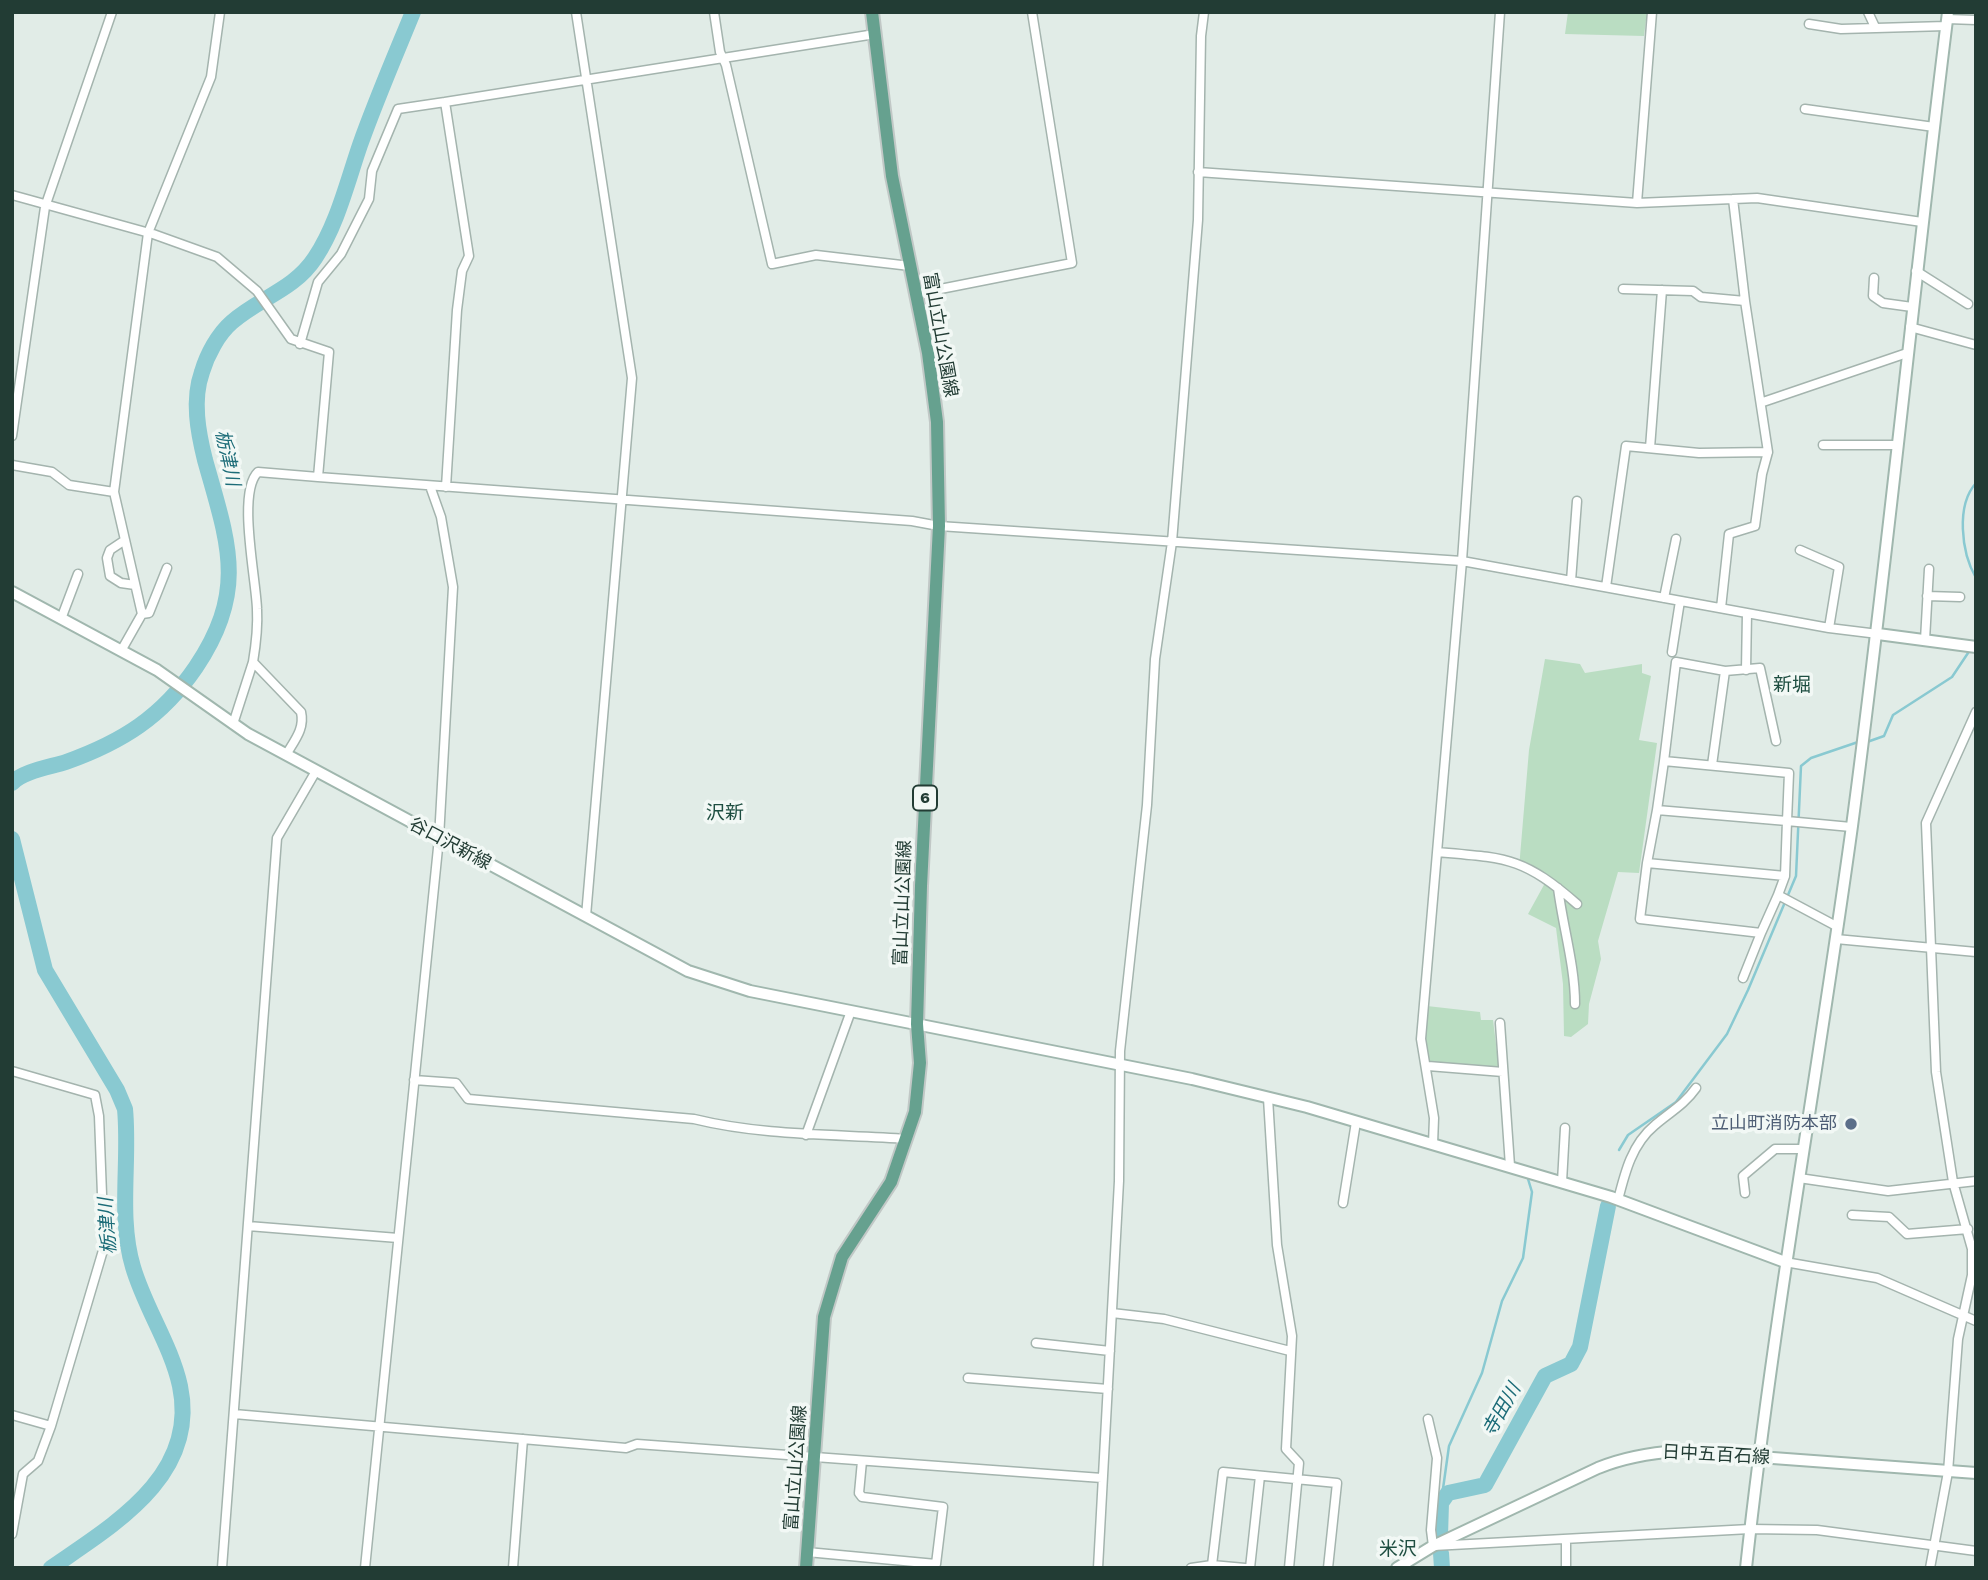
<!DOCTYPE html>
<html>
<head>
<meta charset="utf-8">
<style>
  body { margin:0 }
  #map { position:relative; width:1988px; height:1580px; overflow:hidden; background:#e1ece7; font-family:"Work Sans",sans-serif }
  canvas { display:block }
  .frame { position:absolute; inset:0; border:14px solid #223c34; pointer-events:none }
</style>
</head>
<body>
<div id="map">
<canvas width="1988" height="1580"></canvas>
<div class="frame"></div>
</div>
<script>
const ctx = document.querySelector('canvas').getContext('2d');
ctx.lineJoin = 'round';
function fillPath(path, color) {
  ctx.fillStyle = color;
  ctx.fill(path, 'evenodd');
}
function stroke(path, color, width, dash) {
  ctx.strokeStyle = color;
  ctx.lineWidth = width;
  ctx.lineCap = dash ? 'butt' : 'round';
  ctx.setLineDash(dash || []);
  ctx.stroke(path);
}
function write(font, color, halo, rows, align = 'center') {
  ctx.font = font + ' "Work Sans","Noto Sans JP",sans-serif';
  ctx.lineWidth = 7;
  ctx.setLineDash([]);
  ctx.textBaseline = 'middle';
  ctx.strokeStyle = halo;
  ctx.fillStyle = color;
  for (const [text, x, y, turn = 0] of rows) {
    ctx.save();
    ctx.translate(x, y);
    ctx.rotate((+turn || 0) * Math.PI / 180);
    ctx.textAlign = isNaN(turn) ? turn : align;
    if (halo) ctx.strokeText(text, 0, 0);
    ctx.fillText(text, 0, 0);
    ctx.restore();
  }
}
fillPath(new Path2D(`
  M 1568,12 L 1647,12 L 1644,36 L 1565,34 Z
  M 1545,659 L 1580,664 L 1585,673 L 1642,664 L 1642,673 L 1651,676 L 1639,740 L 1657,743 L 1639,873 L 1618,872 L 1598,941 L 1601,959 L 1589,1004 L 1588,1024 L 1571,1037 L 1564,1036 L 1563,984 L 1556,928 L 1528,914 L 1545,883 L 1519,868 L 1529,750 Z
  M 1427,1006 L 1480,1012 L 1481,1020 L 1493,1020 L 1499,1068 L 1430,1062 L 1424,1039 Z`), '#baddc2');
stroke(new Path2D(`
  M 1976,483 C 1956,505 1961,552 1976,578
  M 1867,742 L 1884,736 L 1893,715 L 1952,677 L 1970,650
  M 1619,1150 L 1628,1135 L 1676,1102 L 1727,1034 L 1748,990 L 1796,876 L 1801,766 L 1811,758 L 1861,741
  M 1441,1503 L 1449,1446 L 1482,1373 L 1502,1301 L 1523,1258 L 1532,1192 L 1528,1179`), '#89c9d1', 2.5);
stroke(new Path2D(`
  M 12,783 C 23,771 51,767 66,762 C 122,742 162,717 196,667 C 248,590 228,542 205,460 C 198,432 192,400 202,372 C 207,355 218,334 232,322 C 259,298 294,290 315,258 C 337,225 347,183 360,145 C 376,100 395,56 413,12
  M 12,839 L 45,970 L 117,1090 L 125,1109 C 130,1161 118,1217 133,1267 C 145,1308 171,1345 180,1386 C 199,1476 113,1525 51,1568
  M 1440,1536 L 1441,1503 L 1448,1493 L 1485,1485 L 1545,1376 L 1571,1364 L 1580,1347 L 1608,1206
  M 1441,1553 L 1442,1568`), '#89c9d1', 16);
const street = new Path2D(`
  M 576,12 L 632,378 L 586,916
  M 714,12 L 720,52 L 726,65 L 772,264 L 816,255 L 910,266
  M 1868,12 L 1875,27
  M 1947,19 L 1976,20
  M 1809,24 L 1841,29 L 1946,26
  M 1805,109 L 1934,127
  M 1198,172 L 1637,203 L 1757,198 L 1922,222
  M 12,195 L 153,234 L 217,257 L 257,291 L 291,339 L 329,352 L 318,477 L 912,521 L 939,526 L 1462,561 L 1829,628 L 1878,634
  M 1733,199 L 1745,301
  M 1637,203 L 1652,12
  M 1916,271 L 1968,304
  M 1874,278 L 1873,296 L 1883,303 L 1912,307
  M 1623,289 L 1693,291 L 1701,297 L 1745,301 L 1768,452
  M 915,294 L 1072,263 L 1032,12
  M 1910,327 L 1976,345
  M 300,344 L 318,282 L 341,254 L 369,199 L 372,171 L 398,109 L 445,102
  M 1763,402 L 1907,353
  M 12,436 L 45,207 L 112,12
  M 1823,445 L 1897,445
  M 1650,448 L 1662,290
  M 12,465 L 52,472 L 69,485 L 114,492 L 142,614 L 121,651
  M 446,487 L 457,310 L 462,271 L 469,256 L 445,102 L 875,34
  M 114,492 L 148,233 L 211,77 L 220,12
  M 125,540 L 110,550 L 107,558 L 110,576 L 121,583 L 135,585
  M 1800,550 L 1839,567 L 1829,628
  M 1571,581 L 1577,501
  M 1606,587 L 1626,446 L 1699,453 L 1768,452 L 1762,474 L 1755,526 L 1729,534 L 1721,608
  M 1927,596 L 1960,597
  M 1664,598 L 1676,539
  M 142,614 L 149,613 L 167,568
  M 61,619 L 78,574
  M 1925,640 L 1929,569
  M 1672,652 L 1680,601
  M 253,662 C 256,644 258,627 257,609 C 256,578 237,492 258,472 L 318,477
  M 1746,670 L 1747,613
  M 1725,671 L 1760,668 L 1776,741
  M 233,724 L 253,662 L 301,712 C 305,729 294,741 286,755
  M 1664,761 L 1789,773 L 1787,821 L 1657,810 Z
  M 1664,761 L 1676,662 L 1725,671 L 1712,765
  M 1438,852 C 1507,858 1523,857 1577,904
  M 1647,863 L 1657,810
  M 1785,876 L 1787,821 L 1851,827
  M 1558,888 C 1563,927 1575,966 1575,1004
  M 1778,895 L 1761,933 L 1640,919 L 1647,863 L 1785,876 L 1778,895 L 1838,927
  M 1836,939 L 1976,952
  M 1743,978 L 1761,933
  M 1500,1023 L 1510,1166
  M 1428,1066 L 1503,1072
  M 12,1071 L 95,1095 L 99,1116 L 104,1247 L 51,1426 L 12,1415
  M 414,1080 L 456,1083 L 468,1099 L 694,1119 C 763,1136 836,1134 907,1139
  M 1268,1098 L 1277,1245 L 1292,1336 L 1286,1449 L 1299,1463 L 1289,1568
  M 806,1135 L 851,1011
  M 1433,1144 L 1434,1118 L 1421,1039 L 1462,561 L 1500,12
  M 1799,1178 L 1888,1191 L 1976,1181
  M 1562,1182 L 1565,1128
  M 1745,1193 L 1743,1176 L 1775,1149 L 1804,1149
  M 1618,1200 C 1625,1172 1632,1144 1655,1125 C 1670,1112 1684,1105 1696,1088
  M 1343,1203 L 1356,1122
  M 1852,1215 L 1889,1217 L 1907,1234 L 1968,1229
  M 248,1226 L 398,1238
  M 1785,1262 L 1877,1278 L 1976,1321
  M 1112,1313 L 1164,1319 L 1290,1351
  M 1036,1343 L 1110,1351
  M 968,1378 L 1108,1389
  M 234,1414 L 626,1448 L 637,1444 L 1102,1478
  M 1428,1419 L 1437,1458 L 1431,1530 L 1433,1546 L 1750,1529 L 1817,1530 L 1976,1551
  M 12,1534 L 23,1474 L 38,1461 L 51,1426
  M 1566,1540 L 1566,1568
  M 807,1552 L 936,1564 L 943,1507 L 862,1497 L 859,1493 L 862,1461
  M 1212,1565 L 1223,1472 L 1337,1483 L 1328,1568
  M 222,1568 L 277,838 L 316,771
  M 365,1568 L 439,838 L 453,587 L 441,517 L 430,486
  M 513,1568 L 523,1439
  M 1098,1568 L 1119,1181 L 1120,1051 L 1147,805 L 1155,659 L 1172,542 L 1198,220 L 1201,36 L 1204,12
  M 1191,1568 L 1212,1565 L 1245,1568
  M 1250,1568 L 1260,1476
  M 1930,1568 L 1948,1472 L 1958,1339 L 1972,1275 L 1972,1249 L 1953,1182 L 1936,1072 L 1926,823 L 1976,712`);
const secondary = new Path2D(`
  M 12,592 L 157,670 L 248,734 L 688,971 L 750,991 L 1192,1079 L 1307,1107 L 1611,1197 L 1785,1262
  M 1878,634 L 1976,647
  M 1397,1568 L 1433,1546 L 1598,1468 C 1625,1457 1649,1453 1678,1451 L 1976,1473
  M 1746,1568 C 1773,1319 1818,1074 1852,826 C 1888,556 1914,283 1948,12`);
const primary = new Path2D(`
  M 806,1568 L 824,1317 L 842,1257 L 891,1182 L 915,1112 L 920,1063 L 917,1024 L 921,886 L 939,526 L 937,422 L 928,353 L 892,176 L 872,12`);
stroke(street, '#a4b4ae', 11);
stroke(secondary, '#a0b7ae', 14);
stroke(primary, '#c1c8c6', 16);
stroke(street, '#fff', 8);
stroke(secondary, '#fff', 10);
stroke(primary, '#66a18f', 12);
for (const [x, y, r, color] of [
  [1851,1124,7,"#5c6f8a"]
]) {
  const dot = new Path2D();
  dot.arc(x, y, r, 0, 2 * Math.PI);
  ctx.fillStyle = color;
  ctx.fill(dot);
  stroke(dot, '#f2f8f5', 2.5);
}
for (const [x, y, w] of [
  [925,798,24]
]) {
  const box = new Path2D();
  box.roundRect(x - w / 2, y - 12.5, w, 25, 5);
  ctx.fillStyle = '#f2f8f5';
  ctx.fill(box);
  stroke(box, '#223c34', 2);
}
write('bold 16px', '#223c34', null, [
  ["6",925,798]
]);
write('18px', '#223c34', '#f2f8f5', [
  ["富山立山公園線",940,335,80],
  ["谷口沢新線",450,844,28],
  ["富山立山公園線",903,903,-88],
  ["日中五百石線",1716,1455,3],
  ["富山立山公園線",796,1468,-86]
]);
write('18px', '#4e5e75', '#f2f8f5', [
  ["立山町消防本部",1837,1124]
], 'right');
write('italic 19px', '#1c6c78', '#f2f8f5', [
  ["栃津川",227,458,78],
  ["栃津川",108,1226,-94],
  ["寺田川",1502,1410,-61]
]);
write('19px', '#1e4e41', '#f2f8f5', [
  ["新堀",1792,685],
  ["沢新",725,813],
  ["米沢",1398,1549]
]);
</script>
</body>
</html>
